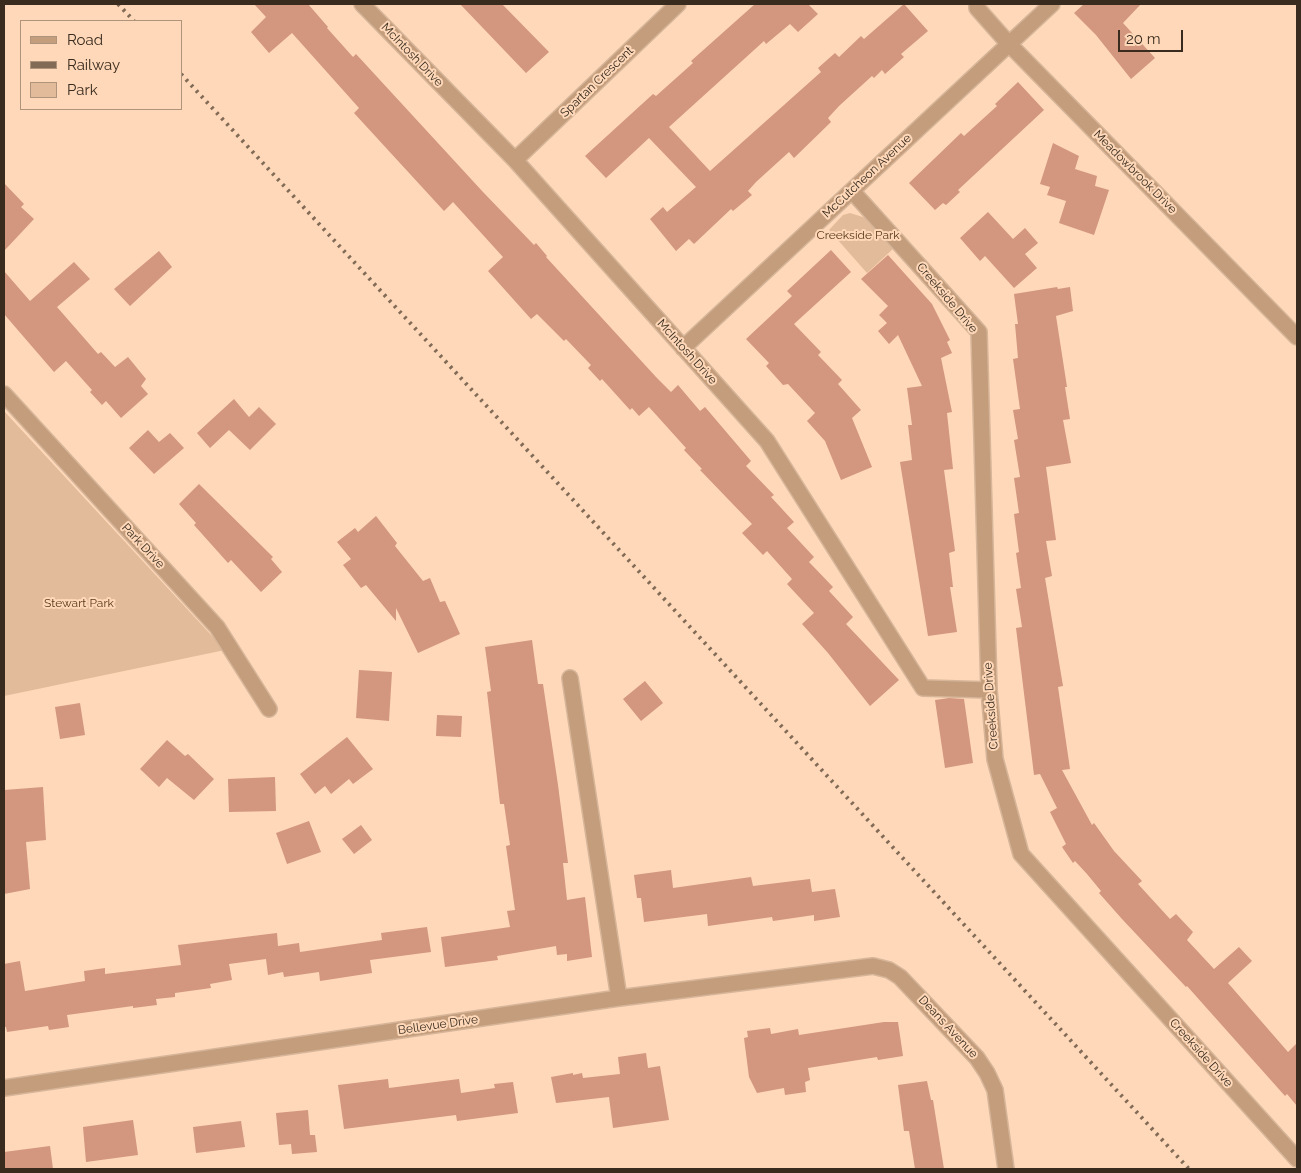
<!DOCTYPE html>
<html>
<head>
<meta charset="utf-8">
<style>
  body { margin:0 }
  #map { position:relative; width:1301px; height:1173px; overflow:hidden; background:#fed8b8; font-family:Raleway,sans-serif }
  canvas { display:block }
  .frame { position:absolute; inset:0; border:5px solid #392b1e; pointer-events:none }
  .legend { position:absolute; left:20px; top:20px; width:162px; height:90px; box-sizing:border-box; background:#fed8b8; border:1px solid #af937a; margin:0; padding:6px 9px; list-style:none; font-size:15px; color:#392b1e }
  .legend li { display:flex; align-items:center; gap:10px; height:25px }
  .legend b { width:25px; border:1px solid #af937a }
  .scale { position:absolute; left:1118px; top:30px; width:65px; height:22px; box-sizing:border-box; border:2px solid #392b1e; border-top:0; padding-left:6px; font-size:15px; line-height:18px; white-space:nowrap; color:#392b1e; -webkit-text-stroke:4px #fed8b8; paint-order:stroke }
</style>
</head>
<body>
<div id="map">
<canvas width="1301" height="1173"></canvas>
<div class="frame"></div>
<ul class="legend">
<li><b style="height:6px;background:#c39d7c"></b>Road</li>
<li><b style="height:6px;background:#816b57"></b>Railway</li>
<li><b style="height:14px;background:#e2bb9a"></b>Park</li>
</ul>
<div class="scale">20 m</div>
</div>
<script>
const ctx = document.querySelector('canvas').getContext('2d');
ctx.lineJoin = 'round';
function fillPath(path, color) {
  ctx.fillStyle = color;
  ctx.fill(path, 'evenodd');
}
function stroke(path, color, width, dash) {
  ctx.strokeStyle = color;
  ctx.lineWidth = width;
  ctx.lineCap = dash ? 'butt' : 'round';
  ctx.setLineDash(dash || []);
  ctx.stroke(path);
}
function write(font, color, halo, rows, align = 'center') {
  ctx.font = font + ' Raleway,sans-serif';
  ctx.lineWidth = 4;
  ctx.setLineDash([]);
  ctx.textBaseline = 'middle';
  ctx.strokeStyle = halo;
  ctx.fillStyle = color;
  for (const [text, x, y, turn = 0] of rows) {
    ctx.save();
    ctx.translate(x, y);
    ctx.rotate((+turn || 0) * Math.PI / 180);
    ctx.textAlign = isNaN(turn) ? turn : align;
    if (halo) ctx.strokeText(text, 0, 0);
    ctx.fillText(text, 0, 0);
    ctx.restore();
  }
}
fillPath(new Path2D(`
  M 850,213 L 866,218 L 894,248 L 867,273 L 829,230 L 843,215 Z
  M 4,411 L 225,650 L 4,696 Z`), '#e2bb9a');
fillPath(new Path2D(`
  M 254,4 L 308,4 L 328,27 L 327,28 L 353,57 L 356,54 L 483,192 L 534,245 L 536,243 L 547,256 L 546,257 L 656,377 L 671,392 L 678,385 L 700,411 L 705,407 L 751,461 L 746,466 L 774,495 L 771,497 L 794,522 L 787,528 L 814,557 L 809,562 L 833,587 L 829,591 L 853,617 L 846,624 L 899,680 L 870,706 L 828,653 L 802,624 L 814,613 L 787,584 L 792,579 L 767,551 L 763,555 L 742,533 L 752,524 L 700,470 L 702,469 L 684,450 L 686,448 L 649,407 L 639,416 L 632,408 L 630,410 L 602,379 L 600,381 L 588,368 L 591,365 L 566,339 L 564,341 L 537,314 L 531,319 L 488,271 L 503,257 L 453,202 L 444,211 L 354,113 L 359,108 L 292,33 L 269,53 L 251,32 L 266,17 Z
  M 460,4 L 502,4 L 549,52 L 526,73 Z
  M 755,4 L 808,4 L 818,14 L 798,32 L 790,24 L 766,44 L 764,41 L 669,127 L 710,171 L 821,72 L 818,68 L 835,53 L 839,57 L 861,36 L 864,39 L 904,4 L 928,31 L 901,54 L 904,57 L 885,74 L 882,70 L 874,78 L 872,76 L 839,106 L 828,118 L 831,122 L 794,158 L 789,152 L 756,182 L 748,191 L 752,195 L 733,211 L 731,209 L 694,244 L 689,239 L 676,251 L 650,219 L 663,207 L 667,212 L 696,187 L 649,138 L 606,178 L 585,156 L 653,94 L 656,96 L 693,63 L 691,61 Z
  M 1084,4 L 1141,4 L 1123,23 L 1155,58 L 1131,79 L 1096,35 L 1074,13 Z
  M 1018,82 L 1044,110 L 958,190 L 960,192 L 946,205 L 943,203 L 935,210 L 909,183 L 961,133 L 964,136 L 997,106 L 995,104 Z
  M 1053,143 L 1079,156 L 1075,169 L 1097,176 L 1095,186 L 1109,190 L 1094,235 L 1059,223 L 1066,201 L 1047,195 L 1050,187 L 1040,184 Z
  M 4,183 L 24,204 L 21,207 L 34,219 L 4,251 Z
  M 988,212 L 1013,239 L 1025,228 L 1038,243 L 1025,254 L 1037,268 L 1014,288 L 985,256 L 980,261 L 960,238 Z
  M 831,250 L 851,272 L 794,324 L 821,352 L 818,355 L 842,380 L 838,384 L 861,410 L 852,418 L 872,467 L 841,480 L 825,441 L 807,421 L 815,413 L 788,384 L 783,385 L 766,366 L 769,363 L 746,339 L 792,296 L 787,291 Z
  M 159,251 L 172,267 L 130,306 L 114,289 Z
  M 888,255 L 932,304 L 950,340 L 947,342 L 952,353 L 941,358 L 952,412 L 947,413 L 953,469 L 944,470 L 955,551 L 949,553 L 953,587 L 950,587 L 957,632 L 928,636 L 900,462 L 912,460 L 908,425 L 912,425 L 907,388 L 922,386 L 898,335 L 889,344 L 878,331 L 887,323 L 879,315 L 888,306 L 861,279 Z
  M 74,262 L 90,279 L 57,307 L 98,354 L 101,352 L 115,367 L 128,357 L 146,379 L 141,386 L 148,394 L 121,418 L 106,401 L 102,405 L 90,392 L 92,390 L 66,361 L 54,372 L 4,314 L 4,271 L 30,301 Z
  M 1057,287 L 1058,289 L 1070,287 L 1073,311 L 1056,316 L 1067,387 L 1065,387 L 1070,419 L 1063,420 L 1071,463 L 1046,467 L 1056,540 L 1046,541 L 1052,576 L 1045,578 L 1063,686 L 1058,687 L 1070,769 L 1062,770 L 1092,825 L 1094,823 L 1114,851 L 1142,881 L 1138,884 L 1170,919 L 1176,914 L 1193,932 L 1187,940 L 1214,969 L 1239,947 L 1252,961 L 1228,983 L 1288,1052 L 1297,1043 L 1297,1106 L 1287,1094 L 1285,1096 L 1187,986 L 1186,987 L 1122,919 L 1099,893 L 1101,891 L 1087,874 L 1075,861 L 1073,863 L 1062,847 L 1066,844 L 1050,812 L 1057,808 L 1040,774 L 1034,775 L 1016,628 L 1022,627 L 1016,589 L 1021,588 L 1016,553 L 1019,552 L 1014,514 L 1019,513 L 1014,478 L 1020,477 L 1014,440 L 1018,439 L 1013,410 L 1020,409 L 1013,359 L 1018,358 L 1015,324 L 1018,324 L 1014,294 Z
  M 234,399 L 249,417 L 259,407 L 276,424 L 250,450 L 229,430 L 210,448 L 197,433 Z
  M 148,430 L 159,442 L 170,433 L 184,448 L 154,474 L 129,448 Z
  M 199,484 L 273,557 L 271,559 L 282,572 L 261,592 L 231,560 L 228,563 L 194,525 L 196,523 L 179,504 Z
  M 376,516 L 397,543 L 395,546 L 423,581 L 430,578 L 440,602 L 445,601 L 460,634 L 418,653 L 396,608 L 396,621 L 366,585 L 361,588 L 343,565 L 351,559 L 337,542 L 355,528 L 358,532 Z
  M 532,640 L 538,684 L 543,684 L 558,785 L 568,863 L 563,863 L 567,900 L 585,897 L 592,957 L 567,961 L 567,954 L 557,955 L 556,946 L 497,956 L 498,960 L 445,967 L 441,937 L 510,927 L 507,911 L 515,910 L 506,846 L 510,845 L 504,804 L 500,804 L 496,769 L 487,692 L 491,691 L 485,647 Z
  M 359,670 L 392,672 L 389,721 L 356,718 Z
  M 645,681 L 663,703 L 641,721 L 623,699 Z
  M 949,698 L 964,699 L 973,763 L 945,768 L 935,700 Z
  M 80,703 L 85,735 L 60,739 L 55,707 Z
  M 437,715 L 462,716 L 461,737 L 436,736 Z
  M 347,737 L 373,769 L 353,784 L 349,779 L 331,794 L 325,786 L 315,794 L 300,774 Z
  M 167,740 L 185,756 L 188,754 L 214,779 L 194,800 L 167,778 L 159,787 L 140,769 Z
  M 275,777 L 276,811 L 229,812 L 228,779 Z
  M 43,787 L 46,840 L 26,842 L 30,889 L 4,894 L 4,790 Z
  M 309,821 L 321,852 L 287,864 L 276,833 Z
  M 361,825 L 372,840 L 354,854 L 342,839 Z
  M 671,870 L 673,888 L 751,877 L 753,886 L 810,879 L 812,892 L 835,889 L 840,917 L 814,921 L 814,915 L 773,921 L 772,917 L 708,926 L 707,914 L 644,922 L 641,898 L 637,898 L 634,875 Z
  M 427,927 L 431,952 L 370,960 L 372,973 L 320,981 L 319,972 L 284,977 L 283,972 L 268,975 L 266,959 L 229,964 L 232,980 L 210,984 L 211,988 L 175,993 L 175,997 L 156,999 L 157,1005 L 133,1008 L 133,1006 L 67,1015 L 69,1027 L 49,1030 L 48,1026 L 7,1032 L 6,1027 L 4,1027 L 4,964 L 20,961 L 25,991 L 85,981 L 84,971 L 105,968 L 105,974 L 181,965 L 178,945 L 277,933 L 278,946 L 299,943 L 300,952 L 382,940 L 381,933 Z
  M 884,1022 L 898,1022 L 903,1056 L 878,1060 L 877,1057 L 808,1068 L 810,1080 L 805,1082 L 806,1092 L 785,1095 L 784,1088 L 757,1093 L 749,1077 L 744,1038 L 748,1037 L 747,1031 L 770,1028 L 771,1034 L 798,1029 L 799,1035 Z
  M 646,1053 L 648,1068 L 660,1066 L 669,1120 L 613,1128 L 609,1097 L 556,1103 L 551,1077 L 573,1073 L 573,1075 L 582,1073 L 583,1078 L 620,1074 L 618,1057 Z
  M 388,1079 L 389,1088 L 459,1079 L 461,1093 L 495,1088 L 494,1084 L 513,1082 L 518,1113 L 457,1121 L 456,1115 L 344,1129 L 338,1085 Z
  M 927,1081 L 931,1100 L 933,1100 L 944,1169 L 915,1169 L 909,1131 L 904,1131 L 898,1085 Z
  M 308,1110 L 310,1135 L 315,1135 L 317,1152 L 292,1154 L 291,1144 L 279,1145 L 276,1113 Z
  M 133,1120 L 138,1155 L 86,1162 L 83,1127 Z
  M 241,1121 L 245,1147 L 196,1153 L 193,1127 Z
  M 50,1146 L 53,1169 L 4,1169 L 4,1152 Z`), '#d3967e');
const street = new Path2D(`
  M 362,4 L 515,160 L 767,441 L 923,688 L 989,690
  M 977,4 L 977,8 L 1008,43 L 1297,337
  M 515,160 L 678,4
  M 852,191 L 979,332 L 989,690 L 995,759 L 1021,854 L 1297,1159
  M 683,348 L 1052,4
  M 4,394 L 217,627 L 269,709
  M 570,678 L 619,998
  M 4,1088 L 619,998 L 873,966 L 889,970 L 900,977 L 977,1058 L 987,1073 L 995,1090 L 1006,1169`);
stroke(street, '#d7b599', 18);
stroke(street, '#c39d7c', 15);
stroke(new Path2D(`
  M 118,4 L 134,21
  M 181,74 L 1189,1169`), '#816b57', 4, [2.5, 5]);
write('12px', '#392b1e', '#fed8b8', [
  ["McIntosh Drive",412,55,46],
  ["Spartan Crescent",597,82,-44],
  ["Meadowbrook Drive",1135,172,45],
  ["McCutcheon Avenue",867,176,-43],
  ["Creekside Drive",947,298,50],
  ["McIntosh Drive",687,352,48],
  ["Park Drive",143,546,47],
  ["Creekside Drive",991,706,-94],
  ["Bellevue Drive",438,1025,-8],
  ["Deans Avenue",948,1027,47],
  ["Creekside Drive",1201,1053,48]
]);
write('12px', '#5a3918', '#fed8b8', [
  ["Creekside Park",858,235],
  ["Stewart Park",79,603]
]);
</script>
</body>
</html>
